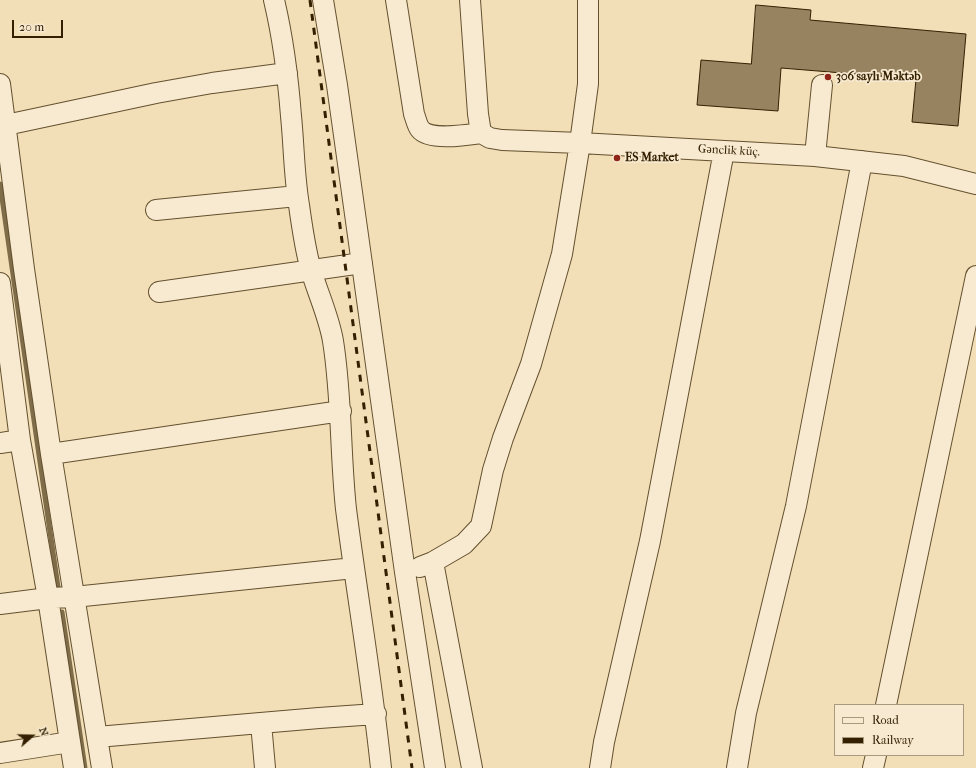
<!DOCTYPE html>
<html>
<head>
<meta charset="utf-8">
<style>
  body { margin:0 }
  #map { position:relative; width:976px; height:768px; overflow:hidden; background:#f2dfb7; font-family:"IM FELL French Canon",serif }
  canvas { display:block }
  .legend { position:absolute; left:834px; top:704px; width:130px; height:52px; box-sizing:border-box; background:#f7ead0; border:1px solid #a9997d; margin:0; padding:5px 7px; list-style:none; font-size:12px; color:#342001 }
  .legend li { display:flex; align-items:center; gap:8px; height:20px }
  .legend b { width:20px; border:1px solid #a9997d }
  .north { position:absolute; left:12px; top:716px; width:40px; height:40px; -webkit-text-stroke:3px #f7ead0; paint-order:stroke; rotate:70deg; font-size:11px; font-weight:700; line-height:16px; text-align:center; color:#342001 }
  .north::after { content:''; display:block; margin:auto; width:14px; height:18px; background:#342001; clip-path:polygon(50% 0,100% 100%,50% 72%,0 100%) }
  .scale { position:absolute; left:12px; top:20px; width:51px; height:18px; box-sizing:border-box; border:2px solid #342001; border-top:0; padding-left:5px; font-size:12px; line-height:14px; white-space:nowrap; color:#342001; -webkit-text-stroke:3px #f7ead0; paint-order:stroke }
</style>
</head>
<body>
<div id="map">
<canvas width="976" height="768"></canvas>
<ul class="legend">
<li><b style="height:5px;background:#f7ead0"></b>Road</li>
<li><b style="height:5px;background:#342001"></b>Railway</li>
</ul>
<div class="north">N</div>
<div class="scale">20 m</div>
</div>
<script>
const ctx = document.querySelector('canvas').getContext('2d');
ctx.lineJoin = 'round';
function stroke(path, color, width, dash) {
  ctx.strokeStyle = color;
  ctx.lineWidth = width;
  ctx.lineCap = dash ? 'butt' : 'round';
  ctx.setLineDash(dash || []);
  ctx.stroke(path);
}
function fillPath(path, color) {
  ctx.fillStyle = color;
  ctx.fill(path, 'evenodd');
}
function write(font, color, halo, rows, align = 'center') {
  ctx.font = font + ' "IM FELL French Canon",serif';
  ctx.lineWidth = 3.5;
  ctx.setLineDash([]);
  ctx.textBaseline = 'middle';
  ctx.strokeStyle = halo;
  ctx.fillStyle = color;
  for (const [text, x, y, turn = 0] of rows) {
    ctx.save();
    ctx.translate(x, y);
    ctx.rotate((+turn || 0) * Math.PI / 180);
    ctx.textAlign = isNaN(turn) ? turn : align;
    if (halo) ctx.strokeText(text, 0, 0);
    ctx.fillText(text, 0, 0);
    ctx.restore();
  }
}
stroke(new Path2D(`
  M 0,184 L 58,587
  M 62,612 L 85,768`), '#7f6c49', 5);
const building = new Path2D(`
  M 756,5 L 811,10 L 810,20 L 966,34 L 958,126 L 912,122 L 916,79 L 781,68 L 778,111 L 697,105 L 701,60 L 751,64 Z`);
fillPath(building, '#978360');
stroke(building, '#342001', 1);
const minor = new Path2D(`
  M 274,0 C 283,38 288,77 291,116 C 294,145 294,176 299,205 C 302,227 305,249 311,270 C 318,294 329,317 333,341 C 342,397 340,453 346,509 C 357,595 372,681 381,768
  M 323,0 L 337,85 L 405,572 L 435,768
  M 396,0 L 414,114 C 416,119 417,125 420,129 C 429,141 467,135 481,133
  M 470,0 L 478,114 L 481,133
  M 0,84 L 24,269 L 51,454 L 102,768
  M 6,125 L 156,93 L 212,83 L 287,73
  M 481,133 L 490,138 L 502,140 L 580,143 L 815,156 L 904,166 L 976,184
  M 815,156 L 822,85
  M 156,210 L 297,196
  M 0,283 L 20,440 L 48,598 L 74,768
  M 159,292 L 362,263
  M 0,443 L 20,440
  M 51,454 L 341,411
  M 433,562 L 464,544 L 481,526 L 493,470 L 503,438 L 531,364 L 562,254 L 580,143 L 588,84 L 588,0
  M 420,567 L 433,562 L 472,768
  M 0,604 L 48,598 L 74,597 L 354,568
  M 886,705 L 976,276
  M 261,723 L 265,768
  M 97,737 L 319,718 L 376,714
  M 0,753 L 70,742
  M 600,768 L 604,742 L 650,541 L 724,151
  M 737,768 L 746,713 L 796,506 L 862,161
  M 873,768 L 876,755`);
stroke(minor, '#64502e', 22);
stroke(minor, '#f7ead0', 20);
stroke(new Path2D(`
  M 310,0 L 412,768`), '#342001', 3, [7, 7]);
for (const [x, y, r, color] of [
  [828,77,4,"#8f2418"],
  [617,158,4,"#8f2418"]
]) {
  const dot = new Path2D();
  dot.arc(x, y, r, 0, 2 * Math.PI);
  ctx.fillStyle = color;
  ctx.fill(dot);
  stroke(dot, '#f7ead0', 1.5);
}
write('bold 12px', '#342001', '#f7ead0', [
  ["306 saylı Məktəb",836,77],
  ["ES Market",625,158]
], 'left');
write('12px', '#342001', '#f7ead0', [
  ["Gənclik küç.",729,151,3]
]);
</script>
</body>
</html>
